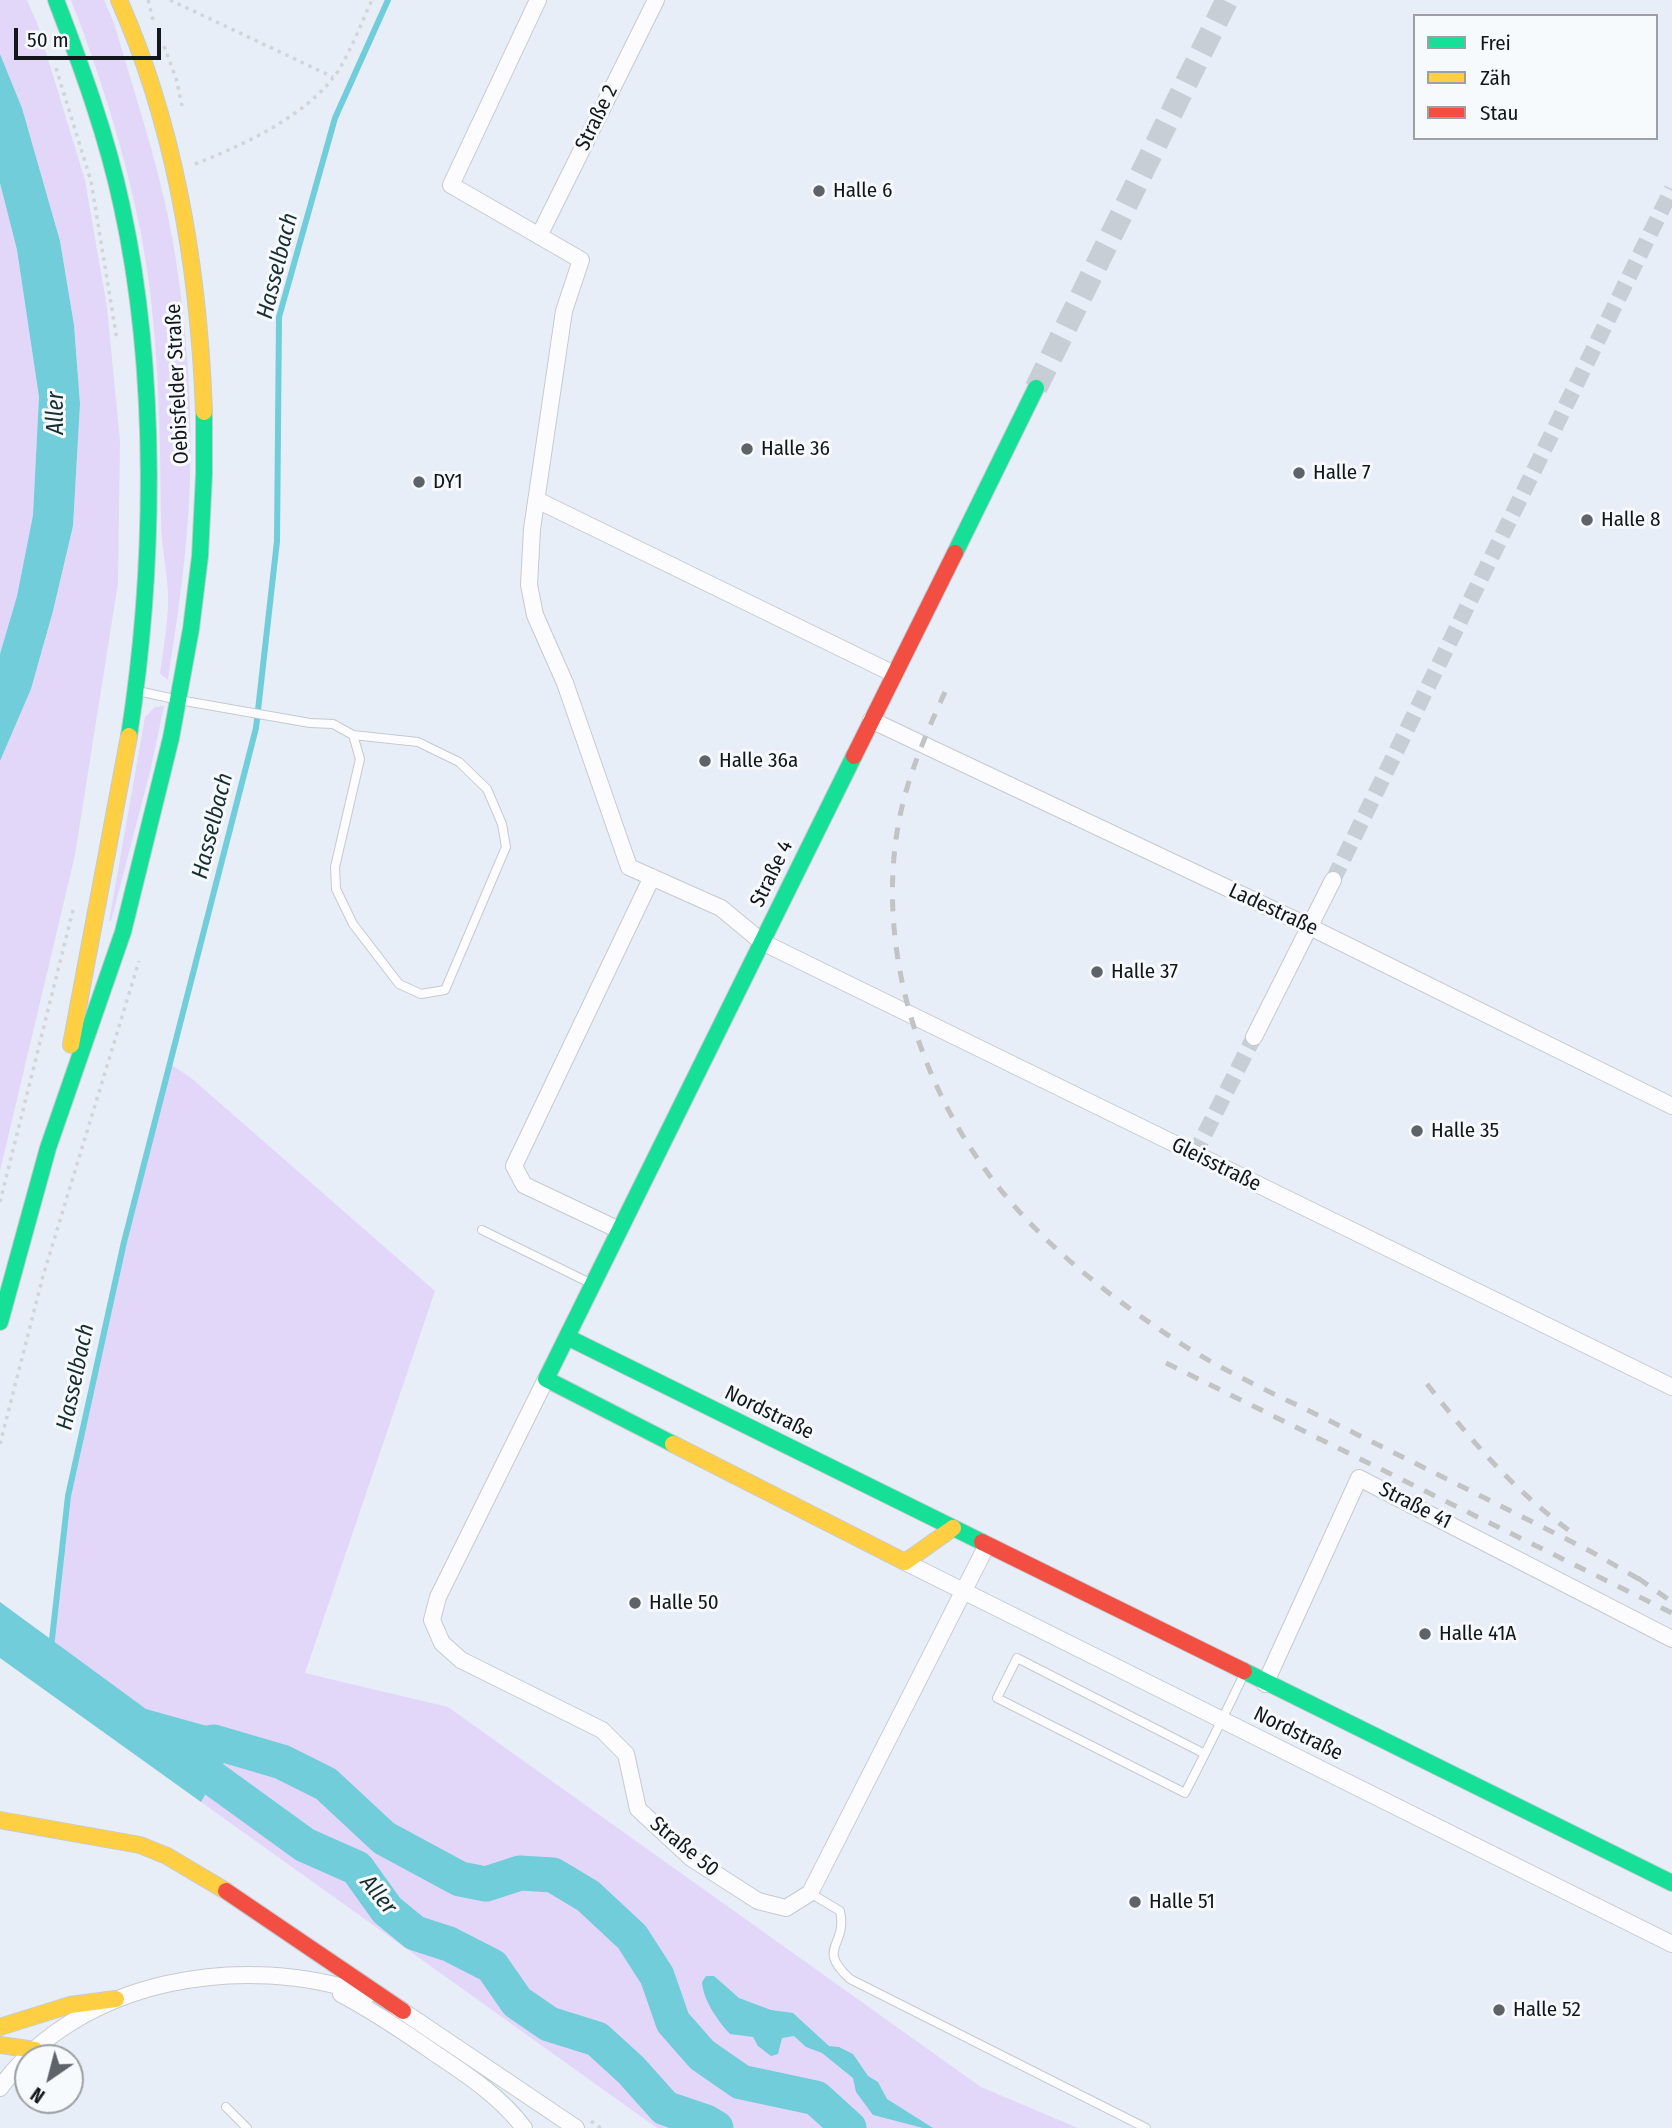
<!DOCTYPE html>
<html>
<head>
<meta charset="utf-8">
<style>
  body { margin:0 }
  #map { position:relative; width:1672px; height:2128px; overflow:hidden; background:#e8eef7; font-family:"Fira Sans Condensed",sans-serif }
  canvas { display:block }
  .legend { position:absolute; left:1413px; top:14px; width:245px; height:126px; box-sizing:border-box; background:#f7fafd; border:2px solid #9c9fa3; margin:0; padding:9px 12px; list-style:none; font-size:21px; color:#13171c }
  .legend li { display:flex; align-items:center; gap:14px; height:35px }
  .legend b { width:35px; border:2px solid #9c9fa3 }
  .north { position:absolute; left:14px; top:2044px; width:70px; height:70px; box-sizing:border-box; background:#f7fafd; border:2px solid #9c9fa3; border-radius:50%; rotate:215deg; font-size:19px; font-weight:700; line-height:28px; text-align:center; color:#13171c }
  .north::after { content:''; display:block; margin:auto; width:24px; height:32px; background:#5e6269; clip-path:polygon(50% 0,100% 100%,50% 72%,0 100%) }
  .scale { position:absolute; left:14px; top:28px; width:147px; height:32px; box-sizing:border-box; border:4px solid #13171c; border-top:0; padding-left:9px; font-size:21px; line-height:24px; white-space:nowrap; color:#13171c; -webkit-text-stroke:5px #f7fafd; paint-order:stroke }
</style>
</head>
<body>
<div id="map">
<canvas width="1672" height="2128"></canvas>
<ul class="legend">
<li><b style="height:9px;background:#16e098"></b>Frei</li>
<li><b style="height:9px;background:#ffcf43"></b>Zäh</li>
<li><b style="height:9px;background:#f24e42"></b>Stau</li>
</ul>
<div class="north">N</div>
<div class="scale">50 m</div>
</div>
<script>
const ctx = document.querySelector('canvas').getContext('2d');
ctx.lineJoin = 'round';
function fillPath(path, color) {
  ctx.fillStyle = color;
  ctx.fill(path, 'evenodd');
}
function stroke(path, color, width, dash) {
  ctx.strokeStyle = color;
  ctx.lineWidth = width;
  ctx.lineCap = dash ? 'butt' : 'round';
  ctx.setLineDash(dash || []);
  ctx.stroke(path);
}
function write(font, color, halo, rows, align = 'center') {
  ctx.font = font + ' "Fira Sans Condensed",sans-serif';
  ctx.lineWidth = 6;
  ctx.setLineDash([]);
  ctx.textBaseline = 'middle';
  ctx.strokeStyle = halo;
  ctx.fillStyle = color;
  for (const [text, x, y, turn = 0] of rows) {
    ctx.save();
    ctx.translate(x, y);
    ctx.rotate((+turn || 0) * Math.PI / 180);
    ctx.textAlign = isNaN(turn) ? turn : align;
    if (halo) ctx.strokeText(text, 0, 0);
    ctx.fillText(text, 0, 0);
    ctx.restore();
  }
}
fillPath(new Path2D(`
  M 0,0 L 27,0 L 37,23 L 85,180 L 107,307 L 120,441 L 118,583 L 75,855 L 0,1171 L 0,761 L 31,689 L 53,611 L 73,526 L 80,404 L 74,325 L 60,241 L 22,108 L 0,54 Z
  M 71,0 L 104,0 L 114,23 C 138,106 167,188 178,274 C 191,365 195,462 185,554 C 181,596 174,638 168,680 L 160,674 C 163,652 167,628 168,605 C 169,577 161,549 161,521 C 160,423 159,325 140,229 C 124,150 100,74 71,0 Z
  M 0,183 L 17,250 L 39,397 L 33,515 L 17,596 L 0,654 Z
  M 164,706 L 150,772 L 111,921 L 109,921 L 145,717 L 155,707 Z
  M 170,1064 L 190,1077 L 435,1291 L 305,1673 L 448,1707 L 981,2087 L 1078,2128 L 657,2128 L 201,1802 L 225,1761 L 214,1742 L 49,1664 L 68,1496 L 124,1242 Z`), '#e3d7f9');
fillPath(new Path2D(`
  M 0,54 L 22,108 L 60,241 L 74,325 L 80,404 L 73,526 L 53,611 L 31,689 L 0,761 L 0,654 L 17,596 L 33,515 L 39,397 L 17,250 L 0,183 Z
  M 0,1602 L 146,1709 L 232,1733 L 225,1761 L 201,1802 L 0,1658 Z
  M 706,1976 L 714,1976 L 739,1998 L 771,2010 L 793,2013 L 829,2046 L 839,2047 L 853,2054 L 868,2076 L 878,2082 L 887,2099 L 933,2128 L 923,2128 L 873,2115 L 856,2092 L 853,2078 L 822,2053 L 806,2047 L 794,2036 L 782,2038 L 778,2054 L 771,2056 L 758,2046 L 753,2037 L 730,2034 C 718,2021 703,2000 702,1982 Z`), '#70cdd9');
stroke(new Path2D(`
  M 51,1648 L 68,1496 L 124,1242 L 256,728 L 277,541 L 279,317 L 335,118 L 388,0`), '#70cdd9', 6);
stroke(new Path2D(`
  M 181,1747 L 214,1742 L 282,1762 L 326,1784 L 384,1838 L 460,1879 L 486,1884 L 520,1873 L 553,1875 L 588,1896 L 632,1937 L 657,1976 L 673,2022 L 702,2055 L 741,2082 L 816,2098 L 849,2128
  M 175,1751 L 305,1845 L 357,1868 L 387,1910 L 415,1933 L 449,1944 L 492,1966 L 517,2002 L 549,2024 L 597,2039 L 631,2070 L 665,2108 L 706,2122 L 716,2128`), '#70cdd9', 35);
stroke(new Path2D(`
  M 1333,880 L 1672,189
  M 1194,1155 L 1254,1037`), '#c8ced6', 16, [16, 8]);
stroke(new Path2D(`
  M 1036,388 L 1227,0`), '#c8ced6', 23, [23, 11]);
const lane = new Path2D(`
  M 138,691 L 179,700 L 310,723 L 333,724 L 353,735 L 360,759 L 335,867 L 336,889 L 353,924 L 399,984 L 421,994 L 445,990 L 506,847 L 502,824 L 487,789 L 459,762 L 418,742 L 353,735
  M 482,1230 L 592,1284
  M 1205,1754 L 1017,1658 L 997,1698 L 1185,1793 C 1205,1754 1225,1714 1244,1674
  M 810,1893 L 840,1911 C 848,1947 815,1947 850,1979 L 1146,2128
  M 226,2107 L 247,2128`);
const street = new Path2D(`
  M 538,0 L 451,185 L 581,260 L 564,311 L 532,529 L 529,585 L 535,615 L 565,683 L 629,867 L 721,908 L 762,942 L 1672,1387
  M 539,236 L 656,0
  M 537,500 L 894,674
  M 871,720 L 1310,927 L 1672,1106
  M 1254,1037 L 1333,880
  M 619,1230 L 524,1185 L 514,1166 L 652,877
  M 546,1379 L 438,1597 L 432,1620 L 442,1643 L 461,1660 L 602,1730 L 626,1754 L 638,1809 L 691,1858 L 758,1901 L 786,1908 L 810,1893 L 987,1545
  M 905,1562 L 1672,1944
  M 1265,1684 L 1359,1478 L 1672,1639
  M 341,1994 C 373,2011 403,2031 433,2052 C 466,2074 500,2096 524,2128
  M 395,2006 L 576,2128
  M 0,2088 C 79,1978 245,1951 368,1995`);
const fast = new Path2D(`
  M 56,0 C 82,68 107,136 122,207 C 158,373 155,569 129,736
  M 955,553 L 1036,388
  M 0,1322 L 48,1148 L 123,932 L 171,738 L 191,629 L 200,556 L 204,474 L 204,412
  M 567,1337 L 982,1542
  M 673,1444 L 546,1379 L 854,756
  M 1244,1671 L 1672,1883`);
const slow = new Path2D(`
  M 119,0 C 176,128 199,273 204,412
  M 71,1045 L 129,736
  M 673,1444 L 905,1562 L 953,1528
  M 0,1820 L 140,1845 L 167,1856 L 226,1891
  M 0,2027 L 70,2005 L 116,1999
  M 0,2045 L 35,2050`);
const jam = new Path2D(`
  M 854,756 L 955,553
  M 982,1542 L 1244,1671
  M 226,1891 L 403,2011`);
stroke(lane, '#c5cad0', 10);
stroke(street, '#c5cad0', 18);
stroke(fast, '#c5cad0', 18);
stroke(slow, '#c5cad0', 18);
stroke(jam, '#c5cad0', 18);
stroke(new Path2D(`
  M 148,0 L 153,20
  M 170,0 L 333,77
  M 164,46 L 176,78 L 182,106
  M 56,68 L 91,181 L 117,340
  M 195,164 C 241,146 302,118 333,78 C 347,61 362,21 372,0
  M 0,1202 L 73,910
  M 0,1444 L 43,1276 L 139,961
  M 591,2121 L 601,2128`), '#d3d4d8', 3.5, [3.5, 5]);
stroke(lane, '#fcfcfe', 8);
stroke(street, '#fcfcfe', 16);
stroke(fast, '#16e098', 16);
stroke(slow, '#ffcf43', 16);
stroke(jam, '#f24e42', 16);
stroke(new Path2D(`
  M 945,692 C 930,725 915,759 905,795 C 869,927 914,1079 996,1184 C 1046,1248 1115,1301 1183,1345 C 1229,1374 1281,1397 1330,1421 C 1417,1464 1503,1507 1590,1551 L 1644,1582
  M 1166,1363 L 1672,1613
  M 1427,1384 C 1473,1443 1513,1490 1574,1534
  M 1638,1578 L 1672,1602`), '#c1c3c5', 5, [12, 12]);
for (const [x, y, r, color] of [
  [819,191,7,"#5e6269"],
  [747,449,7,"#5e6269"],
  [1299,473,7,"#5e6269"],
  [419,482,7,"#5e6269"],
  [1587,520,7,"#5e6269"],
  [705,761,7,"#5e6269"],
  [1097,972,7,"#5e6269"],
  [1417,1131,7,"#5e6269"],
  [635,1603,7,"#5e6269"],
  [1425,1634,7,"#5e6269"],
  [1135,1902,7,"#5e6269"],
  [1499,2010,7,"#5e6269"]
]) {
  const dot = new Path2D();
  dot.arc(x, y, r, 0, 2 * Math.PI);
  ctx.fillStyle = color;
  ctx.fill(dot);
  stroke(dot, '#f7fafd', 2.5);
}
write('21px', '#13171c', '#f7fafd', [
  ["Straße 2",597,118,-64],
  ["Oebisfelder Straße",178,384,-93],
  ["Straße 4",772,874,-64],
  ["Ladestraße",1273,910,25],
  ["Gleisstraße",1216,1165,26],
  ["Nordstraße",769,1413,26],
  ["Straße 41",1415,1506,27],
  ["Nordstraße",1298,1734,26],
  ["Straße 50",684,1847,39]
]);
write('21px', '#13171c', '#f7fafd', [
  ["Halle 6",833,191],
  ["Halle 36",761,449],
  ["Halle 7",1313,473],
  ["DY1",433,482],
  ["Halle 8",1601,520],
  ["Halle 36a",719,761],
  ["Halle 37",1111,972],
  ["Halle 35",1431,1131],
  ["Halle 50",649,1603],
  ["Halle 41A",1439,1634],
  ["Halle 51",1149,1902],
  ["Halle 52",1513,2010]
], 'left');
write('italic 23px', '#182e30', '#f7fafd', [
  ["Hasselbach",278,266,-76],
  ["Aller",57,413,-90],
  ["Hasselbach",213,826,-76],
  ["Hasselbach",76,1377,-78],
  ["Aller",378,1895,51]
]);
</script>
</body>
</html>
